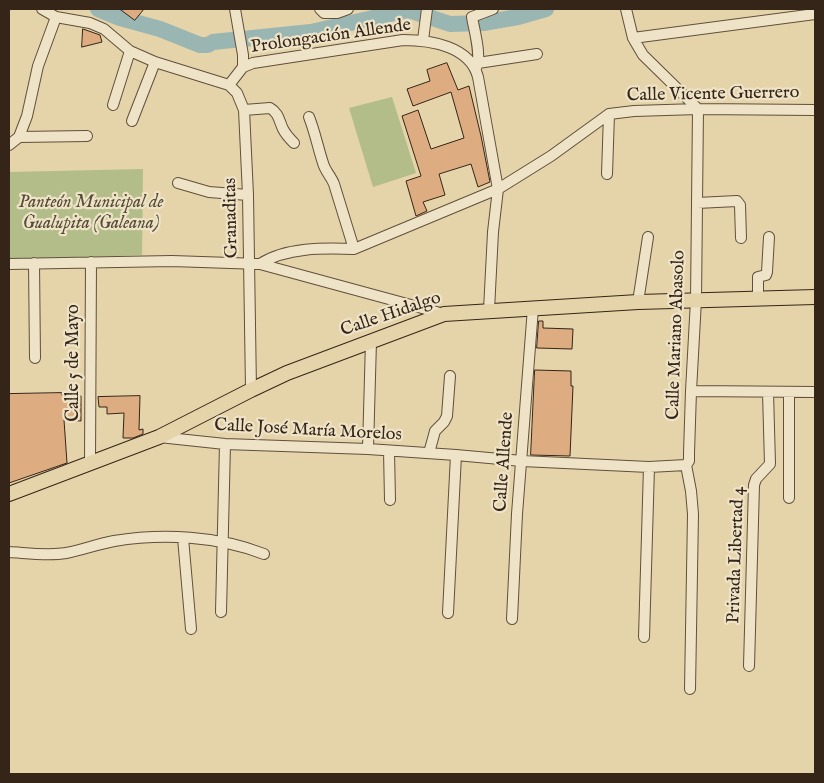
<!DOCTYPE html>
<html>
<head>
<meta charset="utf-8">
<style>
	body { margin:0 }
	#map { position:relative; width:824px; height:783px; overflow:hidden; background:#e5d3a9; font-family:"IM FELL English",serif }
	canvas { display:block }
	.frame { position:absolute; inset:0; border:10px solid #342518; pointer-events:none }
</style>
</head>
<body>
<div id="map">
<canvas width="824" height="783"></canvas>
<div class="frame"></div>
</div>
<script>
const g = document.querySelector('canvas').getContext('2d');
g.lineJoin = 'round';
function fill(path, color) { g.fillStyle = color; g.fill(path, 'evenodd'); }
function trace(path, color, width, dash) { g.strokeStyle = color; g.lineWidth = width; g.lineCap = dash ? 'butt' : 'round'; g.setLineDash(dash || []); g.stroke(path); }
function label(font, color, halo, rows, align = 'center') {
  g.font = font + ' "IM FELL English",serif'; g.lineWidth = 4.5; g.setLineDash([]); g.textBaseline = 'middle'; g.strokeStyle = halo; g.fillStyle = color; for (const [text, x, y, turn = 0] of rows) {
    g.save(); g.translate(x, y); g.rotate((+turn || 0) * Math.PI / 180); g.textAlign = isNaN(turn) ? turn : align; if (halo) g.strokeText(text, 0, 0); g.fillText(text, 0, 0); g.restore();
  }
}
fill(new Path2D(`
	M392,97L416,173L373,187L349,108Z
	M143,169L142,255L9,260V172Z`), '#b2bd8a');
trace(new Path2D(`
	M98,9L120,18L160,29L200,45H208L213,42L311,32L408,10L450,24L483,23L518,17L546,9`), '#99b6b3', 16);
const building = new Path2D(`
	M120,9H144L135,20Z
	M83,29L100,35L102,42L82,47Z
	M447,63L458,90L469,86L481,136L490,182L478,187L471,164L439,174L445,195L423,202L427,211L416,216L406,181L421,176L402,116L418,110L431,149L464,138L451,92L413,106L407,89L430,81L427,70Z
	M539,321H543V328L573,329L572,349L537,348Z
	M535,370L571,371V386H573L570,456L531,455Z
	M62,393V395L81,396V421L64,420L67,463L9,483V394Z
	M140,396L139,430L143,429V434L133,438H123L124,413L107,414V407H99L98,397Z`);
fill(building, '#ddad81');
trace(building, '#342518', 1);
const minor = new Path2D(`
	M42,9L56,17L90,23L104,29L130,51L155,62L229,85
	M235,9L243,55V67L229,85L237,93L244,110L248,195L251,390
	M320,9L324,13H337L348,9
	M626,9L633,38L643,55L698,109L696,300L691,391L689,453V461L686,465L691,491L693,514L690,689
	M633,38L815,14
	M423,40L427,9
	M478,63L537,54
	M243,67L253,63L403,40C430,40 470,46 478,77L498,189L493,232L489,310
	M476,68C482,56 474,30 472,17L493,9
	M113,105L130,51
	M244,110L270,108C279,113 279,121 283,129C286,135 290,139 294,143
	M309,117C315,132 318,148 323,163C325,171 331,176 334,184L354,249
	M132,121L155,62
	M19,137L87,136
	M9,145L19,137L27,116L38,66L56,17
	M607,174L609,114
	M178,183L209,192L248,195
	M697,203L737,201L740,205L741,238
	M34,263L35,358
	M9,264L172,261L260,264L444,314
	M260,264C286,247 324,248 354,249L498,189L551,156L609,114L634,111L698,109L815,110
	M758,298V277L766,275L767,272L769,237
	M638,302L648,237
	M691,391L815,392
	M789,392V498
	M159,437L225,444L368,449L456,455L522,461L649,467L686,465
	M368,449L371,341
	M389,451L390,500
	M429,453L435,431L444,422L447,416L450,376
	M90,463L91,262
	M183,538L191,629
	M9,552C27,553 48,556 66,553C82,550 98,544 114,541C163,533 218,536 264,554
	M221,612L225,444
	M448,613L456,455
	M512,619L517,514L533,308
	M644,637L649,467
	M749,666L754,485L756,479L770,464L768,392`);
const major = new Path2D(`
	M9,494L159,437L251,390L287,373L444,314L638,302L815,297`);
trace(minor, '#60503c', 12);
trace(major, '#342518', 16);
trace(minor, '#eee2c7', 10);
trace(major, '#e5d3a9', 14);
label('18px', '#342518', '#eee2c7', [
	["Prolongación Allende",331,37,-8],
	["Calle Vicente Guerrero",713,95,-1],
	["Granaditas",232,218,-91],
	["Calle Hidalgo",391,315,-19],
	["Calle Mariano Abasolo",677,335,-88],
	["Calle 5 de Mayo",74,363,-90],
	["Calle José María Morelos",308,431,3],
	["Calle Allende",505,462,-86],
	["Privada Libertad 4",737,555,-88]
]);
label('italic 18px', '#544b34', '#eee2c7', [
	["Panteón Municipal de",91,203],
	["Gualupita (Galeana)",91,224]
]);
</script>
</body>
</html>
